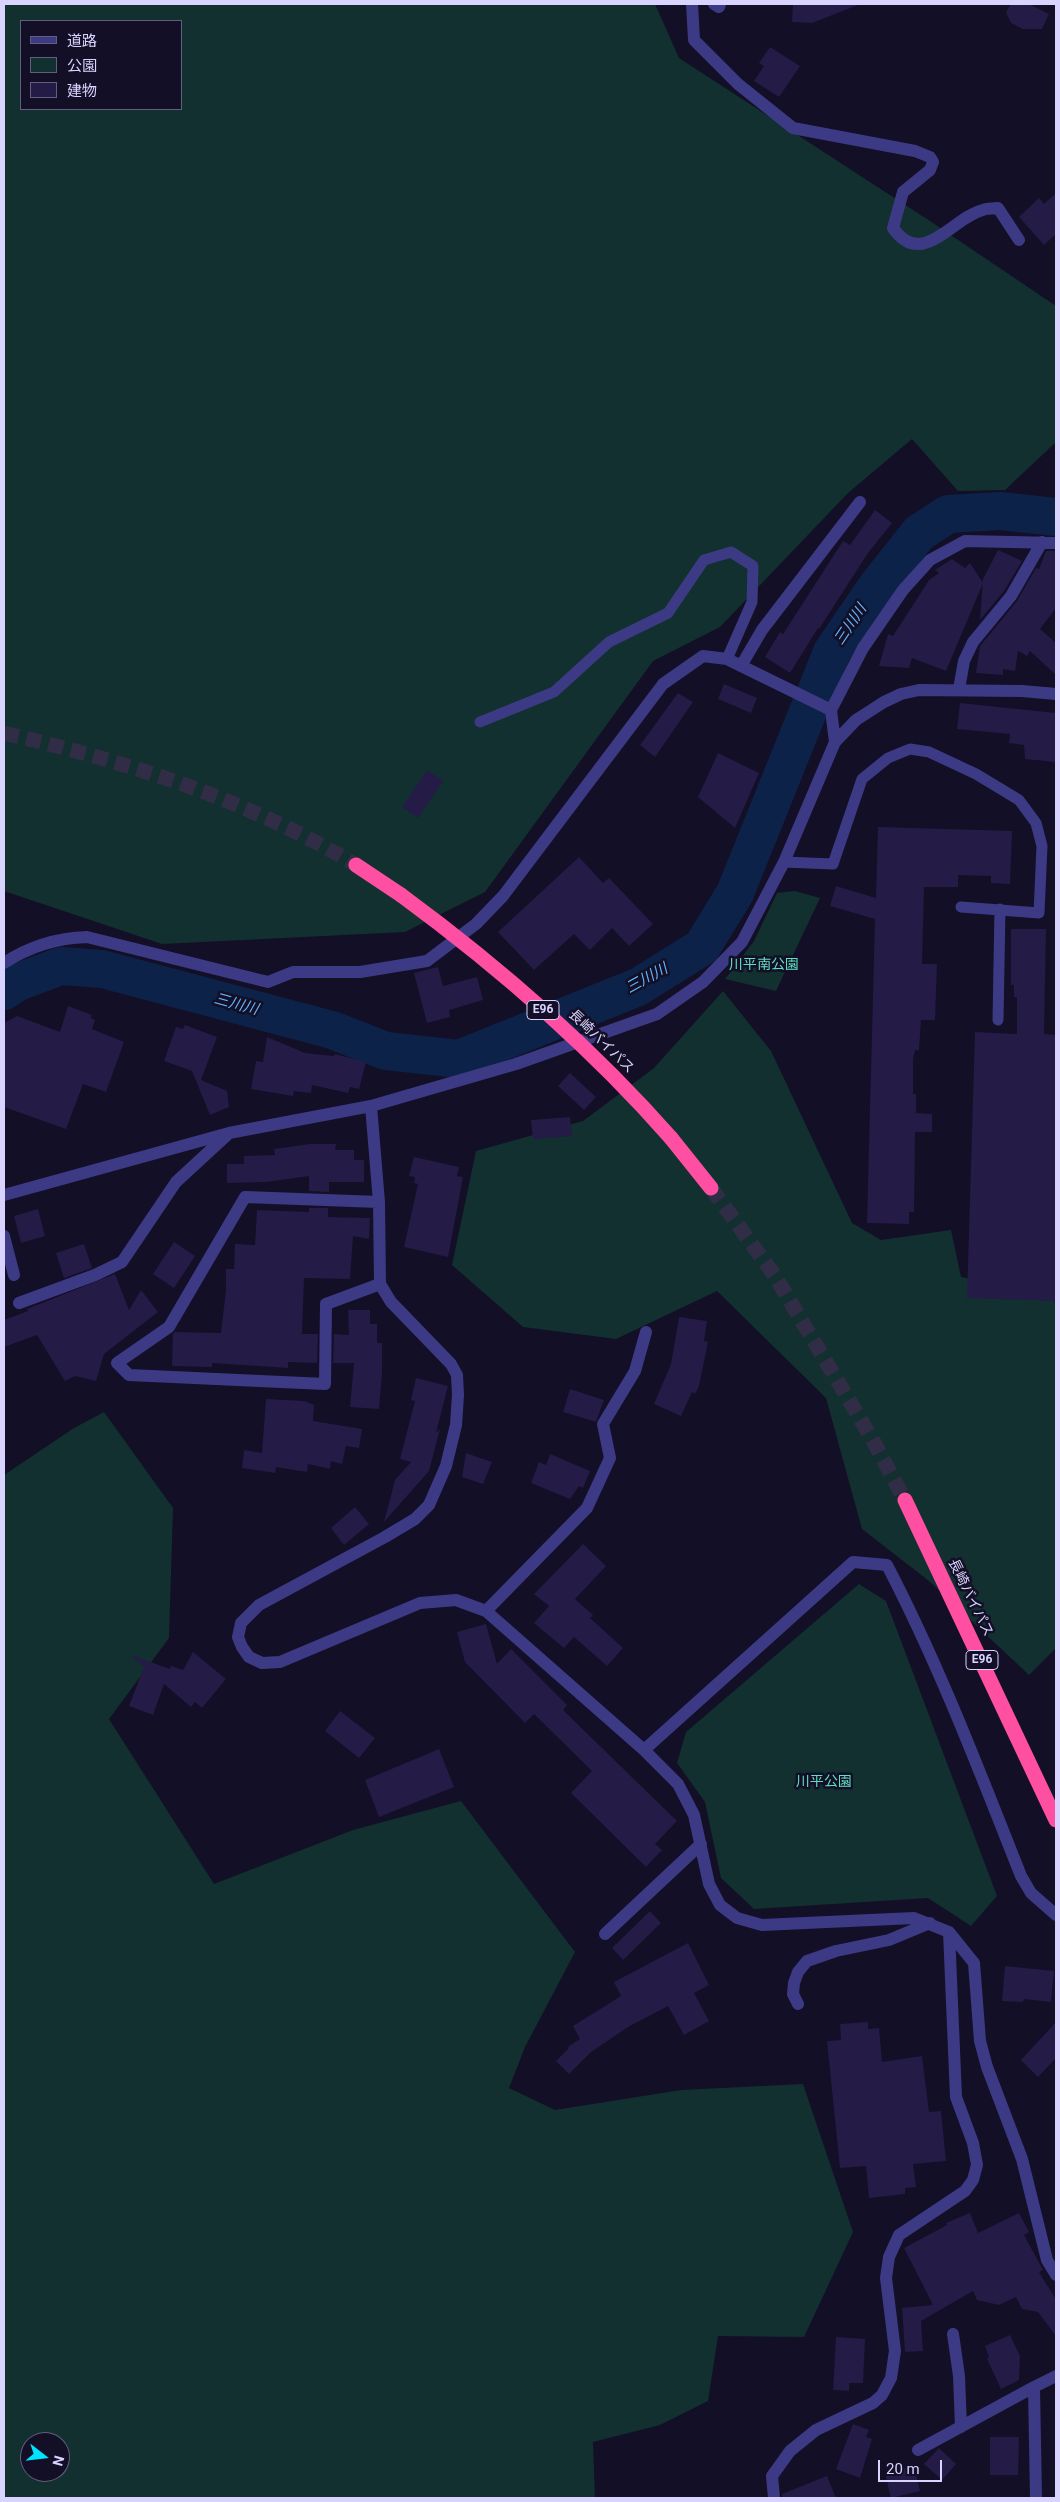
<!DOCTYPE html>
<html>
<head>
<meta charset="utf-8">
<style>
	body { margin:0 }
	#map { position:relative; width:1060px; height:2502px; overflow:hidden; background:#130f26; font-family:Roboto,"Noto Sans JP",sans-serif }
	canvas { display:block }
	.frame { position:absolute; inset:0; border:5px solid #d9d4ff; pointer-events:none }
	.legend { position:absolute; left:20px; top:20px; width:162px; height:90px; box-sizing:border-box; background:#130f26; border:1px solid #625e7d; margin:0; padding:6px 9px; list-style:none; font-size:15px; color:#d9d4ff }
	.legend li { display:flex; align-items:center; gap:10px; height:25px }
	.legend b { width:25px; border:1px solid #625e7d }
	.north { position:absolute; left:20px; top:2432px; width:50px; height:50px; box-sizing:border-box; background:#130f26; border:1px solid #625e7d; border-radius:50%; rotate:106deg; font-size:14px; font-weight:700; line-height:20px; text-align:center; color:#d9d4ff }
	.north::after { content:''; display:block; margin:auto; width:18px; height:22px; background:#00e5ff; clip-path:polygon(50% 0,100% 100%,50% 72%,0 100%) }
	.scale { position:absolute; left:878px; top:2460px; width:64px; height:22px; box-sizing:border-box; border:2px solid #d9d4ff; border-top:0; padding-left:6px; font-size:15px; line-height:18px; white-space:nowrap; color:#d9d4ff; -webkit-text-stroke:4px #130f26; paint-order:stroke }
</style>
</head>
<body>
<div id="map">
<canvas width="1060" height="2502"></canvas>
<div class="frame"></div>
<ul class="legend">
<li><b style="height:6px;background:#3d3a85"></b>道路</li>
<li><b style="height:14px;background:#12302f"></b>公園</li>
<li><b style="height:14px;background:#241b47"></b>建物</li>
</ul>
<div class="north">N</div>
<div class="scale">20 m</div>
</div>
<script>
const g = document.querySelector('canvas').getContext('2d');
g.lineJoin = 'round';
function fill(path, color) { g.fillStyle = color; g.fill(path, 'evenodd'); }
function trace(path, color, width, dash) { g.strokeStyle = color; g.lineWidth = width; g.lineCap = dash ? 'butt' : 'round'; g.setLineDash(dash || []); g.stroke(path); }
function label(font, color, halo, rows, align = 'center') {
  g.font = font + ' Roboto,"Noto Sans JP",sans-serif'; g.lineWidth = 5; g.setLineDash([]); g.textBaseline = 'middle'; g.strokeStyle = halo; g.fillStyle = color; for (const [text, x, y, turn = 0] of rows) {
    g.save(); g.translate(x, y); g.rotate((+turn || 0) * Math.PI / 180); g.textAlign = isNaN(turn) ? turn : align; if (halo) g.strokeText(text, 0, 0); g.fillText(text, 0, 0); g.restore();
  }
}
fill(new Path2D(`
	M4,4H655L679,58L930,221L1056,306V442L1005,490L958,491L912,439L848,493L720,627L653,661L485,892L405,932L162,944L4,891ZM21,21H181V109H21Z
	M795,891L820,898L776,991L725,979L754,941L777,893Z
	M723,991L771,1051L852,1223L881,1240L951,1230L961,1277L1054,1297L1056,1315V1648L1029,1675L929,1581L862,1529L826,1398L717,1291L616,1339L523,1327L452,1265L476,1151L583,1121L654,1068Z
	M104,1412L173,1508L169,1638L109,1719L214,1884L353,1830L461,1801L575,1952L525,2047L509,2088L555,2110L681,2090L803,2084L853,2232L804,2337L718,2336L708,2401L660,2425L593,2442L595,2498H4V1475L74,1428ZM30,2442H60V2472H30Z
	M859,1584L886,1601L997,1896L971,1926L928,1898L754,1909L721,1878L705,1802L677,1763L686,1732Z`), '#12302f');
trace(new Path2D(`
	M4,991L18,982L61,966L102,969L332,1030L386,1051L459,1059L638,987L702,947L735,893L832,652L877,586L919,533L948,514L1000,511L1056,517`), '#0c2248', 38);
fill(new Path2D(`
	M793,4H858V5L812,23L792,22Z
	M1011,4H1029L1049,14L1042,29H1023L1011,23L1006,12Z
	M770,47L800,66L779,97L754,81L764,66L759,63Z
	M1056,193V234L1044,245L1019,217L1039,198L1044,204Z
	M875,510L892,523L868,553L819,629L818,628L790,673L765,657L780,632L783,634L843,541L850,545Z
	M998,550L1022,561L1004,591L980,620L983,579Z
	M1046,551H1056V608L1040,629L1056,643V675L1030,651L1027,656L1018,651L1015,671L1003,669V675L976,673L980,646L1017,601L1036,568L1039,569Z
	M952,559L965,568L970,563L983,583L946,671L912,658L909,668L879,666L888,634L893,636L929,580L939,573L935,570Z
	M724,684L757,698L751,713L718,699Z
	M678,693L693,702L655,757L640,745Z
	M960,703L1056,713V762L1025,759L1024,745L1009,743L1010,734L957,729Z
	M718,753L759,773L735,828L698,797Z
	M427,770L443,781L418,818L402,807Z
	M878,827L1012,831L1010,884L991,883V876L958,875V887H924L922,964H937L935,1020H921L919,1050H915L913,1059V1094H916V1113L932,1114V1132H915L914,1212H909V1224L867,1223L875,919L830,906L836,886L876,898Z
	M579,857L603,883L609,878L653,924L629,946L612,928L590,950L574,934L534,970L498,932Z
	M1011,929H1046L1044,1034L1056,1035V1301L967,1298L975,1032L1017,1034V997H1014V985H1011Z
	M438,967L443,986L477,977L483,1000L449,1010L450,1017L427,1023L414,973Z
	M68,1006L92,1015L91,1018L95,1020L92,1029L124,1042L106,1092L83,1084L66,1129L4,1107V1023L17,1016L60,1032Z
	M185,1025L217,1037L201,1080L227,1091L229,1107L210,1115L192,1071L164,1061L176,1027L183,1029Z
	M267,1037L305,1053L334,1056L335,1054L366,1062L359,1089L350,1087L348,1093L312,1085L311,1093L294,1091L293,1096L251,1089L256,1061L263,1062Z
	M570,1073L596,1097L584,1110L558,1086Z
	M570,1117L572,1136L533,1139L531,1120Z
	M310,1144H336L335,1150H354V1160H364V1182H329V1192L309,1191V1176L267,1182L227,1183V1164H244V1156L275,1155L274,1149Z
	M414,1157L459,1167L457,1176L463,1177L448,1257L404,1247L418,1184L414,1183L415,1177L409,1176Z
	M309,1208H328V1217L370,1218L369,1239L353,1236L350,1279L304,1278L302,1334H318L317,1363L288,1362V1368L212,1363V1367L172,1366L173,1334L175,1332L221,1333L226,1290V1269H234L235,1244L255,1245L257,1210L309,1212Z
	M38,1209L45,1236L21,1243L14,1216Z
	M174,1242L195,1256L174,1288L153,1274Z
	M84,1244L92,1268L64,1278L56,1253Z
	M115,1274L129,1310L141,1290L158,1312L104,1354L96,1381L75,1376L65,1381L37,1335L4,1347V1320L28,1311L27,1309Z
	M348,1310H370V1324H377V1343H382V1373L379,1409L350,1407L354,1363H333L334,1334L349,1335Z
	M679,1317L707,1321L704,1341L708,1342L699,1386L695,1394L692,1392L681,1416L654,1404L671,1364Z
	M416,1378L448,1386L436,1433L440,1429L429,1471L384,1522L395,1480L411,1462L400,1459L415,1401L411,1400Z
	M570,1389L604,1400L596,1422L563,1412Z
	M266,1399L305,1401L314,1405L313,1421L362,1429L359,1448L346,1446L342,1464L331,1461L330,1469L308,1464L307,1472L276,1467L275,1473L242,1468L244,1450L262,1453Z
	M466,1453L492,1462L483,1484L462,1477Z
	M550,1454L590,1471L583,1488L579,1486L570,1499L531,1483L539,1462L546,1465Z
	M355,1507L369,1524L344,1545L331,1528Z
	M583,1544L606,1566L575,1599L593,1615L590,1618L623,1648L607,1666L574,1637L564,1648L534,1623L549,1606L534,1594Z
	M486,1624L497,1664L511,1649L567,1705L563,1710L677,1821L655,1844L662,1850L646,1867L571,1793L592,1771L534,1714L525,1723L465,1662L457,1632Z
	M193,1652L226,1679L202,1708L195,1702L191,1707L164,1684L153,1715L129,1706L144,1667L133,1658L134,1656L170,1669L171,1666L183,1670Z
	M340,1711L375,1738L359,1758L325,1731Z
	M439,1749L454,1787L379,1817L365,1780Z
	M650,1911L661,1923L623,1960L612,1948Z
	M688,1943L709,1985L694,1993L709,2021L684,2035L668,2006L628,2027L591,2052L569,2074L556,2061L569,2048L568,2047L580,2039L573,2026L621,1996L614,1982Z
	M1005,1966L1054,1971L1051,2002L1024,1999L1023,2002L1002,2001Z
	M868,2022V2029L879,2028L882,2062L922,2056L929,2112L941,2111L946,2161L913,2164L916,2187L905,2188V2194L869,2198L866,2166L840,2168L827,2041L841,2040L840,2024Z
	M1056,2022V2058L1038,2077L1021,2060Z
	M970,2213L978,2233L1019,2213L1029,2232L1024,2235L1043,2270L1039,2272L1056,2300V2336L1038,2312L1022,2309L1016,2297L999,2305L977,2300L973,2291L921,2321L923,2351L905,2352L902,2308L933,2305L904,2248L947,2225L946,2223Z
	M1010,2335L1020,2356L1019,2380L1001,2389L987,2359L989,2357L985,2346Z
	M836,2337L865,2339L863,2383H849V2391L833,2390Z
	M853,2424L869,2430L866,2437L872,2439L860,2478L836,2469Z
	M990,2437H1019L1018,2475H990Z
	M939,2448L956,2464L942,2480L924,2464Z
	M914,2466L920,2491L891,2498L885,2473Z
	M827,2476L836,2498H782V2494Z`), '#241b47');
trace(new Path2D(`
	M4,733C127,762 247,799 356,865
	M711,1188L775,1276L871,1437L905,1500`), '#312d47', 15, [15, 8]);
trace(new Path2D(`
	M480,722L554,692L609,642L668,613L704,560L731,552L753,566L752,602L727,659
	M784,862L833,864L862,779L888,758L910,749L929,752L976,774L1019,800L1036,823L1042,846L1039,913L961,907
	M998,1020L1000,909`), '#3d3a85', 11);
trace(new Path2D(`
	M692,4L694,40L738,84L793,128L915,151L930,157L933,162L930,170L903,192L893,228C922,270 953,217 983,210C987,208 993,209 998,208L1019,240
	M714,4L719,7L720,4
	M741,666L762,630L860,502
	M959,689L964,661L973,642L1011,596L1042,542
	M835,742L831,710L863,648L903,590L930,560L965,541L1056,543
	M4,963C30,946 56,938 87,937L268,982L293,972H360L427,961L476,924L503,896L663,684L703,656L727,659L831,710
	M371,1106L379,1202L380,1284L391,1302L451,1364L457,1375L458,1395L456,1425L446,1466L429,1505L415,1519L385,1537L259,1605L241,1623L238,1637L242,1647L249,1657L262,1663L280,1662L420,1603L456,1600L486,1611L644,1750L678,1784L694,1815L709,1884L720,1905L737,1918L762,1925L914,1918L949,1932L974,1963L980,2041L987,2067L1022,2159L1047,2260L1056,2275
	M4,1195L229,1133L371,1106L516,1064L657,1014L703,982L742,942L784,862L835,742L856,720L884,702L901,694L919,690L1022,691L1056,694
	M379,1202L245,1197L169,1327L117,1363L129,1375L325,1384L326,1304L380,1284
	M4,1236L14,1275
	M19,1303L95,1275L122,1262L176,1182L227,1135
	M486,1611L587,1508L610,1458L603,1424L635,1371L646,1332
	M644,1750L853,1562L887,1565C939,1665 979,1770 1021,1876L1031,1893L1056,1915
	M605,1934L701,1844
	M798,2004L793,1994L794,1983L798,1972L807,1961L836,1951L889,1940L930,1923
	M953,2334L959,2376L961,2427
	M918,2450L1034,2387
	M774,2498L772,2476L790,2451L816,2430L873,2403L882,2395L891,2378L895,2351L886,2278L889,2257L899,2235L965,2191L973,2180L977,2165L973,2143L956,2097L949,1932
	M1036,2498L1034,2387L1056,2376`), '#3d3a85', 12);
trace(new Path2D(`
	M356,865L401,895
	M671,1138L711,1188
	M905,1500L1056,1820`), '#ff4fa3', 15);
trace(new Path2D(`
	M401,895C499,967 591,1047 671,1138`), '#ff4fa3', 15);
for (const [x, y, w] of [
	[543,1010,32],
	[982,1660,32]
]) { const box = new Path2D(); box.roundRect(x - w / 2, y - 9.5, w, 19, 4); g.fillStyle = '#130f26'; g.fill(box); trace(box, '#d9d4ff', 1); }
label('bold 12px', '#d9d4ff', null, [
	["E96",543,1010],
	["E96",982,1660]
]);
label('14px', '#5fe0c0', '#130f26', [
	["川平南公園",764,965],
	["川平公園",824,1782]
]);
label('14px', '#d9d4ff', '#130f26', [
	["長崎バイパス",601,1042,44],
	["長崎バイパス",970,1598,64]
]);
label('italic 15px', '#62b6ff', '#130f26', [
	["三川川",851,625,-56],
	["三川川",647,979,-29],
	["三川川",236,1005,15]
]);
</script>
</body>
</html>
